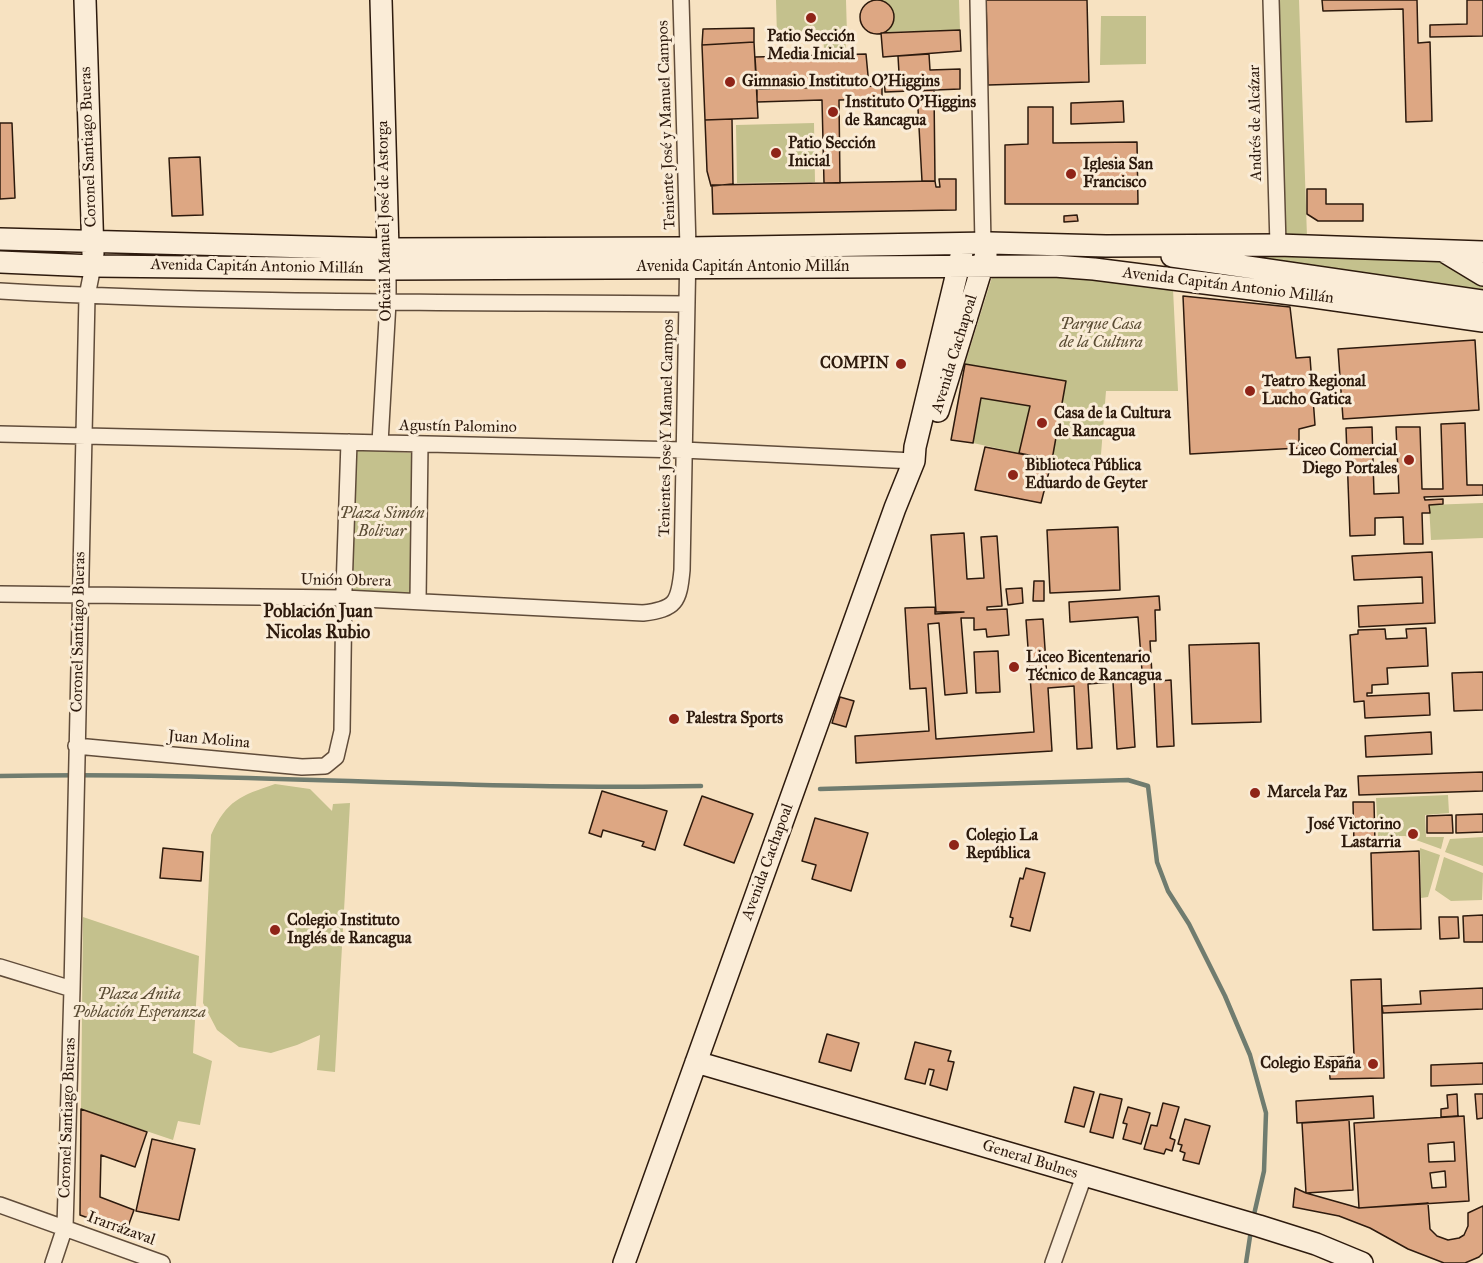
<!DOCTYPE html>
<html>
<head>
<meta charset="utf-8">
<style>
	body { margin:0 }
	canvas { display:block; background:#f7e2c1 }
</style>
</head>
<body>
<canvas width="1483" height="1263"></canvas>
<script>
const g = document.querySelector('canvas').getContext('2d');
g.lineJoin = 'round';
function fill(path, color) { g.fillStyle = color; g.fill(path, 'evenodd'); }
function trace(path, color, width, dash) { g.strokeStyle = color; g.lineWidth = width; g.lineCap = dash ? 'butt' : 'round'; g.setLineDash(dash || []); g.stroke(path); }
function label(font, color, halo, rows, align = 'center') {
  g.font = font + ' "IM FELL Great Primer",serif'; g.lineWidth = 6; g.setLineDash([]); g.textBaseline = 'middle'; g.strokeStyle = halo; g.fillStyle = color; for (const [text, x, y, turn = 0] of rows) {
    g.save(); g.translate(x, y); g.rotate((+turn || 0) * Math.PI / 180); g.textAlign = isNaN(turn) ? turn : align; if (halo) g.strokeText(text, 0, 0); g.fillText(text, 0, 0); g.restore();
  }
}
fill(new Path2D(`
	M776,0H846L847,35L777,37Z
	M879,0H959L960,30L886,32C897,22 897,3 879,0Z
	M1278,0H1299L1307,237L1286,236L1282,226Z
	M1101,16H1146V64L1100,65Z
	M823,38H845L846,48H824Z
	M814,123L815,182L737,183L736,125Z
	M1291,254L1435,257L1483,285V293L1212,256Z
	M993,274H1089L1173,289L1178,391H1106L1100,467L1052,460L1065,381L965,364Z
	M981,398L1030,406L1019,453L973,443Z
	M355,450L415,453L412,594L347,590Z
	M1483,503V538L1431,540L1429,505Z
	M275,784L310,789L332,811L333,804L350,803L335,1072L317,1070L320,1035L297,1045L271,1053L239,1047L217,1030L203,1003L211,835C227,800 240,796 275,784Z
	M1448,795L1449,813L1425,815L1426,837H1444L1441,849L1405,836H1378L1376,798Z
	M1483,837V866L1445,852L1450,839Z
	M1420,848L1440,855L1428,897L1421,898Z
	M1444,857L1483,873L1482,900L1451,901L1435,890Z
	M83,917L199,956L193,1053L212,1061L200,1125L178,1121L173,1140L81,1109Z`), '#c4c18d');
trace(new Path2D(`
	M0,776C234,771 467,791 701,786
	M820,789L1128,780L1148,786L1157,862L1168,891L1189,924L1225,996L1250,1055L1266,1113L1264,1171L1253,1219
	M1246,1263L1251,1230`), '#707c6f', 4.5);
const building = new Path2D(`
	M860 17a17 17 0 1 1 34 0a17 17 0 1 1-34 0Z
	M986,0H1087L1089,82L988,85Z
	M1322,0H1417L1418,43L1430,42L1432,121L1406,122L1403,9L1323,11Z
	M1467,0H1483V36L1430,37V25L1467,24Z
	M754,28V42L702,45L703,29Z
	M960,30L961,51L883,57L881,33Z
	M754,42L758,118L705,120L702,45Z
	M866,54L869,86L757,89L755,57Z
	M929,54L930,70L960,69V89L885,92L884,74L899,73L898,56Z
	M882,86V99L839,100L840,183H824L822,100L757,102V89Z
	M934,90L935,181H922L917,91Z
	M1123,101L1124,122L1071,124V103Z
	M1028,107H1053V143L1137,142L1138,204H1005V145L1028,144Z
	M732,119L733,184L711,186L707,171L705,120Z
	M0,123H12L15,198L0,199Z
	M200,157L203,215L172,216L169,158Z
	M939,179H956V210L713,214L712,185L935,181L936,187H940Z
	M1307,189H1326V204H1363V221H1318L1307,214Z
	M1077,215L1078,221L1064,222V216Z
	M1183,296L1290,307L1296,358L1310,357L1315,425L1299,429V448L1190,454Z
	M1475,340L1479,410L1343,419L1338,349Z
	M965,364L1066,381L1052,460L1019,453L1030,406L981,398L973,443L951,440Z
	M1465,423L1467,485H1483V495L1424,497L1425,500L1443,499V504L1429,505L1430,513H1422L1423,544H1404L1403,517L1375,518V535L1350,536L1346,428L1372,427L1374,494L1399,493L1396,427H1420L1422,489H1443L1441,424Z
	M985,447L1052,460L1041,503L975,490Z
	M1118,527L1120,590L1050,593L1047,530Z
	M964,533L967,579L984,578L981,537L997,536L1002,606L987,607V610L1007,609L1009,635L987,637L986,629L974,630V618H961L967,693L945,695L939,623L928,624L936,739L1034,732L1026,620L1043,619L1047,678L1142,671L1138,617L1070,622L1069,602L1159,596L1160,610H1155L1156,641H1150L1152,675L1159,674V681L1171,680L1174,746L1157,747L1154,680L1131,681L1135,747L1117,749L1113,682L1088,684L1092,748L1077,749L1074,686L1048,688L1052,751L856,763L855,736L929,731L926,688L910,689L905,608L935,607V614L964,612H936L931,535Z
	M1432,552L1435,623L1359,627L1358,606L1423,603L1422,577L1354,580L1352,556Z
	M1034,581H1044V601H1033Z
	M1022,588L1023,603L1008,605L1006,589Z
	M1426,628L1428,666L1387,668L1388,684L1372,685V693H1367V696L1429,693L1430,715L1365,718L1364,701L1354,702L1350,635L1358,634V630L1385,629L1386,639L1407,638L1406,629Z
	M1259,643L1261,722L1192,724L1189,645Z
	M998,651L1000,692L976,693L974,652Z
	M1483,672V710L1454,711L1452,673Z
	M840,697L854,701L846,727L832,723Z
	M1431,732L1432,754L1366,757L1365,736Z
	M1483,772V791L1359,795L1358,776Z
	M602,791L667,811L655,850L642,846L644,842L603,830L601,837L589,833Z
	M702,796L753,814L734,863L684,845Z
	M1353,802H1374L1375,844L1354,845Z
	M1483,814V832L1456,833V815Z
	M1452,815L1453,833H1427V816Z
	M815,818L868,833L851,891L812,879L816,865L802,861Z
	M163,848L203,852L201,881L160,878Z
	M1419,851L1421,929L1373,930L1371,853Z
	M1026,868L1045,873L1030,931L1011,926L1013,918L1010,917L1020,878L1023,879Z
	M1483,915V942H1464L1463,916Z
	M1439,917H1458L1459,938L1440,939Z
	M1381,979L1384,1078L1330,1079L1329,1057L1354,1056L1351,980Z
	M1483,988V1009L1383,1013L1382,1006L1421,1004L1420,991Z
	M827,1034L859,1043L851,1071L819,1062Z
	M915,1042L951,1051L948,1061L954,1062L947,1090L930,1085L934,1070L929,1069L925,1084L905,1079Z
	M1483,1063V1084L1431,1086V1065Z
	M1074,1087L1094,1092L1084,1127L1065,1122Z
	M1100,1094L1122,1099L1113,1138L1090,1132Z
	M1457,1094L1458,1116L1441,1117V1109L1448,1108L1447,1095Z
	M1475,1094H1483V1118L1477,1119Z
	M1373,1096L1374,1118L1297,1123L1296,1101Z
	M1163,1103L1179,1107L1170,1138L1175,1140L1172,1151L1166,1149L1164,1154L1144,1149L1151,1125L1157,1126Z
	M1128,1107L1150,1113L1141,1144L1123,1139L1127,1124L1123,1123Z
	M81,1109L147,1132L135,1167L101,1155L100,1197L134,1210L126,1232L80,1215Z
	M1464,1116L1469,1201L1359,1208L1354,1123ZM1454,1142L1455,1161L1429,1162L1428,1144ZM1445,1171L1446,1187L1432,1188L1430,1173Z
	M1185,1119L1210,1126L1199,1164L1183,1160L1185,1153L1180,1151L1182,1145L1178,1144Z
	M1349,1120L1353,1190L1306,1193L1302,1123Z
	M152,1139L195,1149L179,1220L136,1211Z
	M1295,1188L1306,1193L1359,1208L1428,1203L1430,1229L1437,1236L1448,1240L1459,1238L1464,1235L1468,1226V1213L1483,1206V1253L1479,1257L1465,1263H1444L1408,1249L1370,1228L1339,1216L1293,1207Z`);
fill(building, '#dda783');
trace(building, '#2d1a0d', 1.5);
const street = new Path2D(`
	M978,0L983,244
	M1271,0L1278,245
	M0,291C229,304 458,302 687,304
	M0,434L683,450L914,461
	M380,443L388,302V260
	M0,594L344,598L643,613C676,609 679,602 682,570L688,248L681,0
	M418,601L420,444
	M76,746L302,767L325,766L336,757L342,731L344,590L349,442
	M0,967L72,989
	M0,1205L162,1263
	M53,1263L65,1227L72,989L87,296L93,266
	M1053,1263L1084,1176`);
const secondary = new Path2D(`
	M85,0L93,254
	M381,0L388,249
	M0,239L388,249L688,248L990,243L1106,246L1278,245L1483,252
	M1445,252L1483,275
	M1172,256L1483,301
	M0,262L93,266L388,269L1054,266L1094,269L1307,296L1483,321
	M938,411L986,254
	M696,1062L1259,1226L1316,1244L1362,1263
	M624,1263L895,508L914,461L915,447L962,252`);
trace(street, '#604c3a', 18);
trace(secondary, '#2d1a0d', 24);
trace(street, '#faecd7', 15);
trace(secondary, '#faecd7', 21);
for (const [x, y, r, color] of [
	[811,18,6,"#8f2418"],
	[730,82,6,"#8f2418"],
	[833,112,6,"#8f2418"],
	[776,153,6,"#8f2418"],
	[1071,174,6,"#8f2418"],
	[901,364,6,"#8f2418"],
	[1250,391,6,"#8f2418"],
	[1042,423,6,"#8f2418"],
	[1409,460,6,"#8f2418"],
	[1013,475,6,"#8f2418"],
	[1014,667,6,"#8f2418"],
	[674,719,6,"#8f2418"],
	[1255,793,6,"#8f2418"],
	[1413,834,6,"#8f2418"],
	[954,845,6,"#8f2418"],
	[275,930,6,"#8f2418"],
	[1373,1064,6,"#8f2418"]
]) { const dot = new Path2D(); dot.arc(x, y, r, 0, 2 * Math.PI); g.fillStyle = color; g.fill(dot); trace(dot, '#faecd7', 2); }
label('bold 16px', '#2d1a0d', '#faecd7', [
	["Patio Sección",811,37,"center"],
	["Media Inicial",811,55,"center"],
	["Gimnasio Instituto O'Higgins",742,82],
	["Instituto O'Higgins",845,103],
	["de Rancagua",845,121],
	["Patio Sección",788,144],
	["Inicial",788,162],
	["Iglesia San",1083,165],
	["Francisco",1083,183],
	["COMPIN",889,364,"right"],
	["Teatro Regional",1262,382],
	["Lucho Gatica",1262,400],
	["Casa de la Cultura",1054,414],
	["de Rancagua",1054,432],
	["Liceo Comercial",1397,451,"right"],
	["Diego Portales",1397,469,"right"],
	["Biblioteca Pública",1025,466],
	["Eduardo de Geyter",1025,484],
	["Liceo Bicentenario",1026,658],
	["Técnico de Rancagua",1026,676],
	["Palestra Sports",686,719],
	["Marcela Paz",1267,793],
	["José Victorino",1401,825,"right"],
	["Lastarria",1401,843,"right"],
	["Colegio La",966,836],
	["República",966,854],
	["Colegio Instituto",287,921],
	["Inglés de Rancagua",287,939],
	["Colegio España",1361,1064,"right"]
], 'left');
label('16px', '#2d1a0d', '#faecd7', [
	["Andrés de Alcázar",1256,123,-91],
	["Teniente José y Manuel Campos",667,125,-92],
	["Coronel Santiago Bueras",89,147,-92],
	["Oficial Manuel José de Astorga",385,221,-91],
	["Avenida Capitán Antonio Millán",257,267,1],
	["Avenida Capitán Antonio Millán",743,267],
	["Avenida Capitán Antonio Millán",1228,286,7],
	["Avenida Cachapoal",955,354,-73],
	["Agustín Palomino",458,427,1],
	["Tenientes Jose Y Manuel Campos",667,428,-89],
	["Unión Obrera",346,581,1],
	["Coronel Santiago Bueras",79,632,-89],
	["Juan Molina",209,740,5],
	["Avenida Cachapoal",768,862,-70],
	["Coronel Santiago Bueras",68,1118,-88],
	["General Bulnes",1030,1160,17],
	["Irarrázaval",121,1229,20]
]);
label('italic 16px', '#5a4c33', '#faecd7', [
	["Parque Casa",1101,325],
	["de la Cultura",1101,343],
	["Plaza Simón",382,514],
	["Bolivar",382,532],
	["Plaza Anita",139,995],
	["Población Esperanza",139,1013]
]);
label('bold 18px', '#2d1a0d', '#faecd7', [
	["Población Juan",318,613],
	["Nicolas Rubio",318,634]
]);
</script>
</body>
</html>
